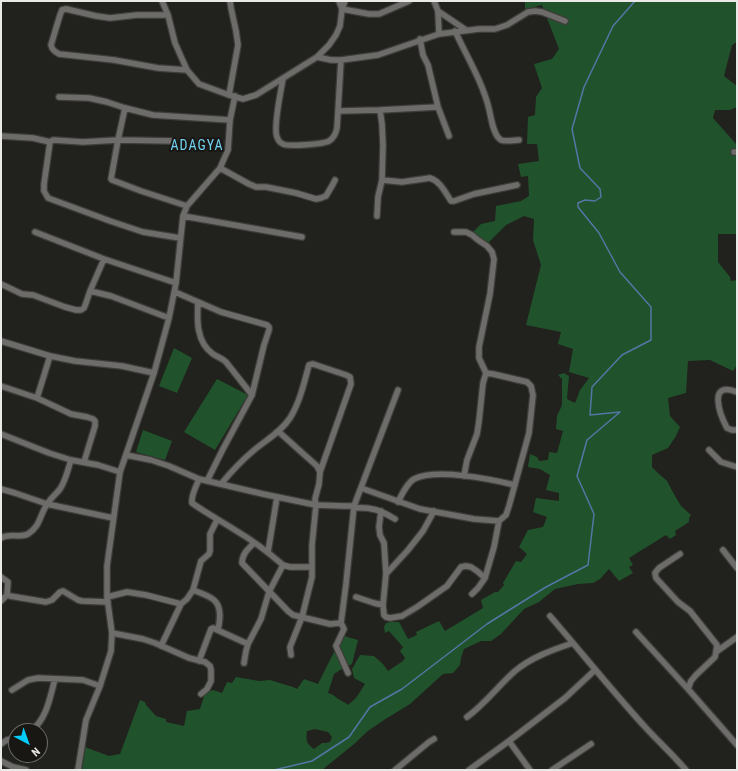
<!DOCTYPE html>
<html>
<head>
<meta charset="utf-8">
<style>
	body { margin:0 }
	#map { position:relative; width:738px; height:771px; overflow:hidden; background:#21211d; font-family:"Roboto Condensed",sans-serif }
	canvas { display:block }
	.frame { position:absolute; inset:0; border:2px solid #eae9e7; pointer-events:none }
	.north { position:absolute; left:8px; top:723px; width:40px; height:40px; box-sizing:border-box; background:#181714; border:1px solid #6c6b68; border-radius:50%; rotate:139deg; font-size:11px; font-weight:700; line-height:16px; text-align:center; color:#eae9e7 }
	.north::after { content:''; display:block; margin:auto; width:14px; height:18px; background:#04cbf9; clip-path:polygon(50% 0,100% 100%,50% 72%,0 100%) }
</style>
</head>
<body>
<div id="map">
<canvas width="738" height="771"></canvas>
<div class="frame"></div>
<div class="north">N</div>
</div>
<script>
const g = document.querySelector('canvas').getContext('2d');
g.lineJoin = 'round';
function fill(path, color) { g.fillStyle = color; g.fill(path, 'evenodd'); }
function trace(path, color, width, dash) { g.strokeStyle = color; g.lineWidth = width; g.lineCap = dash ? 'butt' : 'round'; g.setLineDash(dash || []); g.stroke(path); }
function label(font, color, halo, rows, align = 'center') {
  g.font = font + ' "Roboto Condensed",sans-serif'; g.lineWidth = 4; g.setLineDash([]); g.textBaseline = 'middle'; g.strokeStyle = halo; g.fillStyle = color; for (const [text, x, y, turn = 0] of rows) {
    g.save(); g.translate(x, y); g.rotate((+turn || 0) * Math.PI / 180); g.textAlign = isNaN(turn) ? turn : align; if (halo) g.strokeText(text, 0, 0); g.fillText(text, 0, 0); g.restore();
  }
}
fill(new Path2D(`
	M525,1H737V42L732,45L724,76L737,86V107L730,110H715L713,118L737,145V234H718V262L730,277L731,281L737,280V365L733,371L710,360L688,361L686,393L668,398L670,416L680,427L676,436L668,448L652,455V467L658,473L667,481L675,496L681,506L691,515L689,518V522L675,531L676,535L670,539L666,535L629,558L633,565L629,567L633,573L619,581L609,569L600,579L593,583L578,584L555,589L539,602L524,609L501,634L491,641H481L464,649L461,658L460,665L453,673L443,674L410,704L384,720L368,731L354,744L322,770H82L85,747L109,756L120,754L140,700L145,702L146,705L156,716L166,719V722L184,726L187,711L200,709L205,693L213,690L222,693L227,682L232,683L236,677L259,681L270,680L293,687L297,689L304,679L318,684L335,650L344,636L358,640L352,664L340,670L334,674L328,693C335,695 335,697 340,700C343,702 345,702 348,705L356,698L365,684L354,678L352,669L360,655L374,656L383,664L388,671L403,661L405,658L400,651L403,647L389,631L385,633L384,627L386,623L391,622H399L408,639L417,635L416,632L439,621L445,631L483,608L481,600L495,592H498L504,585L503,583L516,561L521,562L527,554L519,547L528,530L543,527L547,517L533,512L536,498L559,501V493L546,490L550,475L540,469L528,467L530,454L537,457L539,461L548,460L549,452L557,453L563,431L556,429L557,416L562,405V379L558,375L564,373L569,376L567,399L575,403L580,390L589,378L569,372L573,349L558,344L561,332L526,325L541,265L533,240L534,219L524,216L506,225L487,244L472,233L481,224L495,221L496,206L521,201L529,196L528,176L521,177L518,164L539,161L537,144H527L528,117L535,115L536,97L542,88L534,64L552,59L559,49L542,5L525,9ZM315,729L328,732L332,737L330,742L326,743H322L314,749C306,743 306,741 307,731Z
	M174,348L192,358L177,393L159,386Z
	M217,379L248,395L215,450L184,432Z
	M143,430L172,441L165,460L136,452Z`), '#20532b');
trace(new Path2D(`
	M274,770L312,761L349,737L370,707L402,689L487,624L546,587L588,565L594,514L577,476L587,440L620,412L590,415L592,387L622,355L651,340V307L620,272L599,233L578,207V203L585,200L595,201L601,197L600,189L580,168L572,129L584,87L613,26L635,1`), '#5575a5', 1.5);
const minor = new Path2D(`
	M162,1L168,15L175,43L187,70L199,84L229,95L243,99L256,95L317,57L329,45L336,35L340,26L342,9L345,1
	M339,1L342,9L369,14H379L409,1
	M434,1L438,11L439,34
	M438,11L466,30
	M168,15H137L110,18L96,16L66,9L62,10L60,15L51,45C52,50 55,52 59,54L114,60L158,68L187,70
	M455,31C466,55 483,83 489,109C491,117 493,135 501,140C505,142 514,140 519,140
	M420,39L423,55L428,65L438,107L449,136
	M317,57L331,60H341L378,55L439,34L479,29H495L507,25L528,12L535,11L542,12L565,21
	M283,79C281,90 273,128 277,137C278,140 280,143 283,144C288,147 324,144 329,141C334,138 336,133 337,128L341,60
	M229,95L238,45L236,31L231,8L230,1
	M59,97L89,98L107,102L125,108L153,115L230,120
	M125,108L118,140L111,179L112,180L141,191L187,206
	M338,111L380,110L438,107
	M1,136L33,138L50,142
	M174,141L118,140L83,142L53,140L50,142L44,184V191L48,198L110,221L143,232L180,238
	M734,152H737
	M220,168L249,184L256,187H266L296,193L316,199L321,198L326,196L333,184L335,180
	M382,180L402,182L430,178C440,181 445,192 451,201H454L474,194L517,185
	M183,216L302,237
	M377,216L378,197L382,180L383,145L382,124L380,110
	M35,232L104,259L176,283
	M454,232H466L472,235L478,240L487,246L492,252L494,259L490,294L479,347V358L486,373L483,383L479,421L477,434L467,460L464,476
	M1,284L22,294L33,295L65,307L76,310H81L84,308L86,303L90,291L104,259
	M90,291L111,296L169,318
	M175,292L221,312L267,325L269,327V330L264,345L252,395L223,449L207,481
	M198,302C197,320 196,342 213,354C217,357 222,358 226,362L252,395
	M1,341L50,356L75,361L122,366L154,373
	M1,386L37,398L71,414L87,417L93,419L95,421V426L84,462
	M737,392C707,380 720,415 727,428L732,430H737
	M37,398L50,356
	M279,432L299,450L317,466L320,472L319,484L315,499L316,505L312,545V577L302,617L290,647L291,655
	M1,434L49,453L71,460L98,465L120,472
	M709,450L721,462L737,467
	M126,455L151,460L169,466L199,479L263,494L316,505L344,506H354L398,390
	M199,479C196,487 191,495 192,503C206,513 221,521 235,530C252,540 268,552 283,565L269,592L261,619L248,644L246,651L244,663
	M221,484C231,472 241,461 253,451C266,440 281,432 290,418C300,402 304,383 309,365L313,364L346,375L350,377L351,384L320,472
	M361,488L420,509L474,519L499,521
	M1,489L15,493L47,504L113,518
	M398,502C402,494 407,483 414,479C436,468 490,479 515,485
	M354,508C372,507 380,510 395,519
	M381,511L379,527L380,535L384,543L386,574
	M434,511L423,531L408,550L386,574L383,605L384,615L386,617L390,618L402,616L417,607L447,586L461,567L466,566L471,567L477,571L485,578
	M1,538C10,533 21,538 28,534C41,526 40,513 48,503C51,498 56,494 60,489C66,480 68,469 71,460
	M254,543C248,549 242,554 242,563L288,611L293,615L330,624L341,623L346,584L354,506
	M723,550L737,568
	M268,552L277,497
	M680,554L659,568L655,573L656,578L678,602L690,611L717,645L716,652L715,657L696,675L691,681L688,689
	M283,565L290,567H312
	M1,577L8,582L7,595L10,596L46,602L52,600L60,592L63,591L78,600L82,601L108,602
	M193,590C200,593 208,595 214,600C222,607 220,620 218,630
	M472,594L478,588L485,578L494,547L499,521L506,515L509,506L529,433L533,395L531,386L527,382L493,374L486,373
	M107,597L127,592L146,595L181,604
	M356,597L374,603L383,605
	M1,601L7,595
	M550,616C582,653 613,692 646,728C659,742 673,755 686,770
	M341,623L344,629L336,646L348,673
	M636,632L688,689L737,745
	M112,633L143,639L155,643L189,658L205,662L210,666L211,670V681L207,689L201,694
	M161,646L181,604L187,599L193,590L201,561L209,554L210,551V534L217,520
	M716,652L737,637
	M199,661L211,629L213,628L248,644
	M12,690L28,680L38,678L83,680L100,686
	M467,717C485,704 498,686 515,671C532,657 552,650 573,643
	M31,731C47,719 50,697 55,679
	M509,741L530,770
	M1,744L7,740L16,738
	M1,761L13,767L26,770
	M78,770L86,720L100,686L111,651L112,633L107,597V566L120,472L154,373L169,318L176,283L183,216L187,206L220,168L228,150L230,120L235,96
	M395,770L429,742L434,739
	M469,770L509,741L565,698L595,670
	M552,770L591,744`);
trace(minor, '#3d3d39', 8);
trace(minor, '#6d6c6a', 5.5);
g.letterSpacing = '1px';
label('14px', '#73d1f1', '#181714', [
	["ADAGYA",197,146]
]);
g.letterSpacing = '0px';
</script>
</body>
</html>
